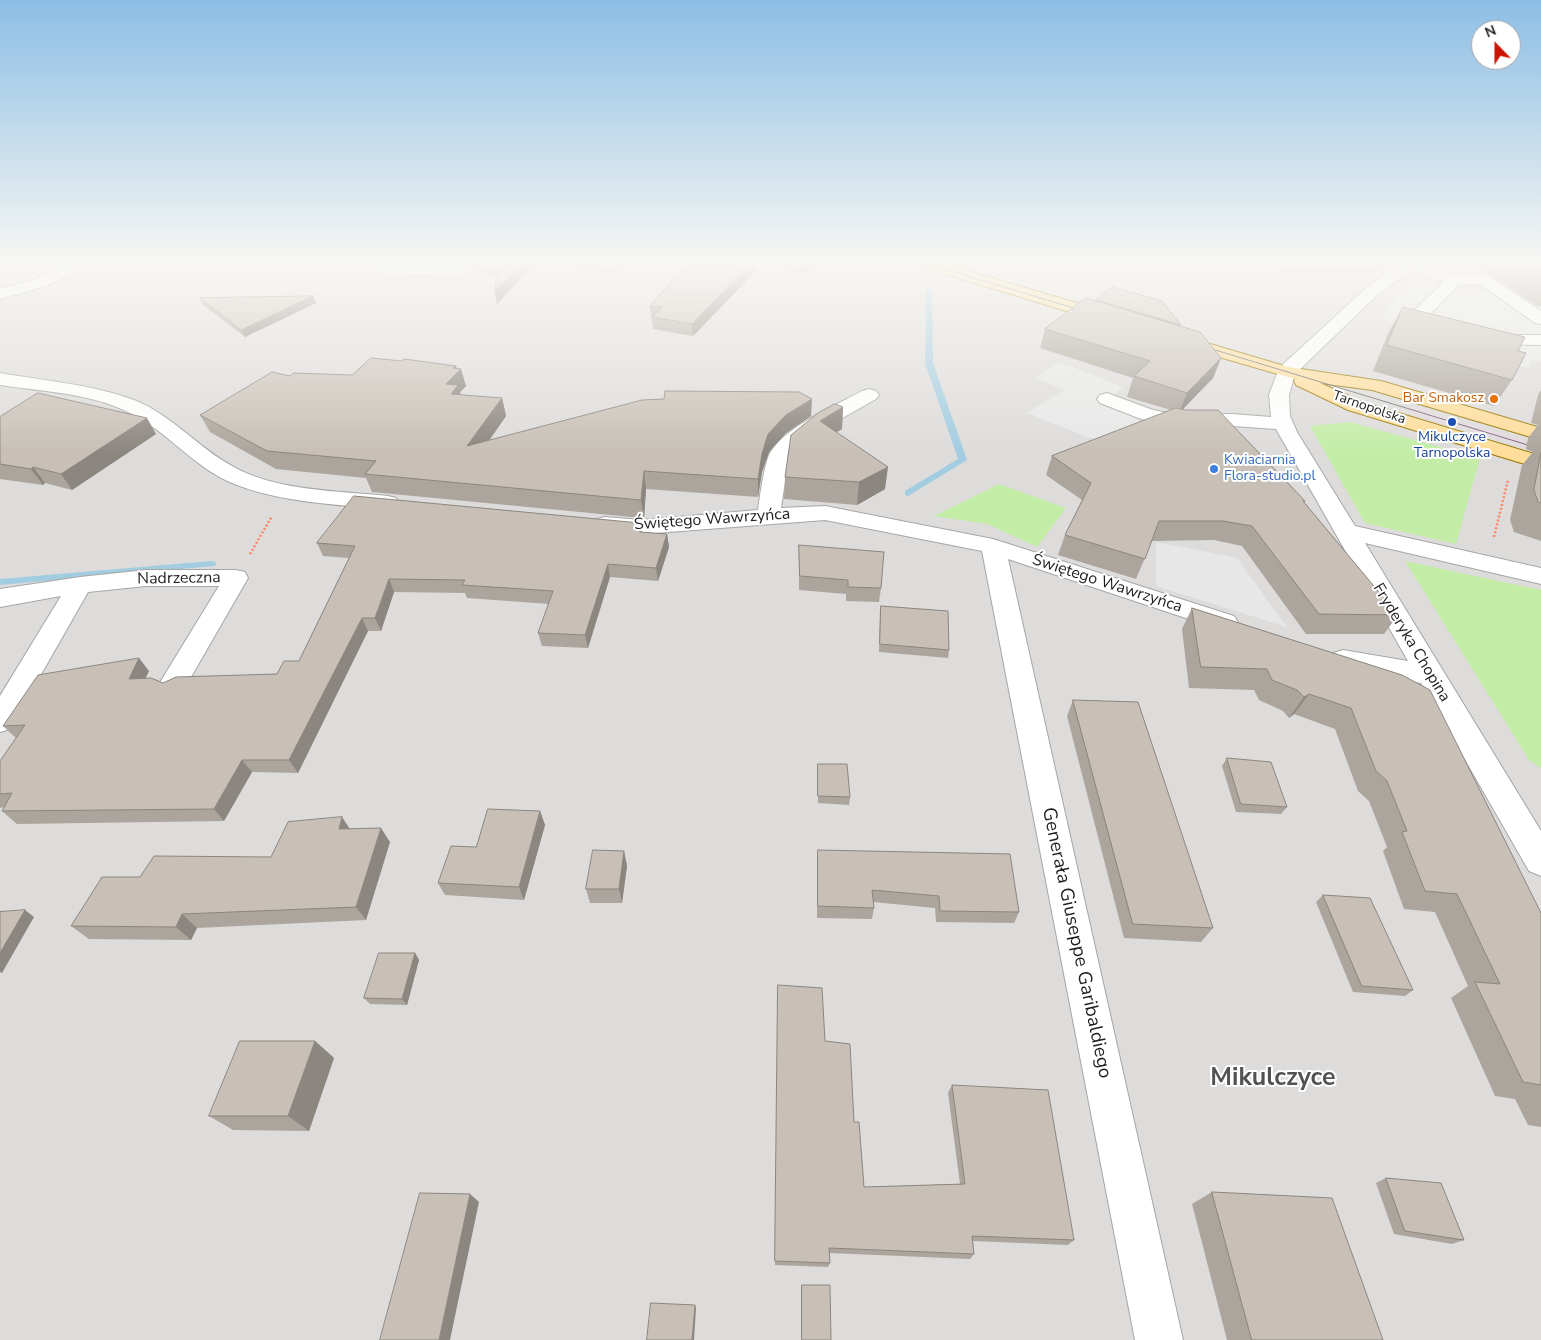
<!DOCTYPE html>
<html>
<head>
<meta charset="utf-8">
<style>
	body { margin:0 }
	#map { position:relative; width:1541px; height:1340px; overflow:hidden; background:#f0ede4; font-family:"Nunito Sans",sans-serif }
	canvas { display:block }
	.north { position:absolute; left:1471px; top:20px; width:50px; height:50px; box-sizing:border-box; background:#fff; border:1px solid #a5a5a5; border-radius:50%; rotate:338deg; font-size:14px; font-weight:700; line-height:20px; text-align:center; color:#1f1f1f }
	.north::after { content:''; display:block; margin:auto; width:18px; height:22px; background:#cd1400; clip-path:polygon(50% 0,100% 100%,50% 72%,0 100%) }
</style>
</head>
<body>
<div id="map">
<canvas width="1541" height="1340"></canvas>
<div class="north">N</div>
</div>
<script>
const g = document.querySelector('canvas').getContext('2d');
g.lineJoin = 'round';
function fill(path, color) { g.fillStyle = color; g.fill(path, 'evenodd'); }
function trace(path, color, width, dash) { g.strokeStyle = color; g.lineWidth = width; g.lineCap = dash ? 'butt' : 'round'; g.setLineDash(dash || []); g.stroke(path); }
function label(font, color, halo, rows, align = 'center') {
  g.font = font + ' "Nunito Sans",sans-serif'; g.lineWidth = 4; g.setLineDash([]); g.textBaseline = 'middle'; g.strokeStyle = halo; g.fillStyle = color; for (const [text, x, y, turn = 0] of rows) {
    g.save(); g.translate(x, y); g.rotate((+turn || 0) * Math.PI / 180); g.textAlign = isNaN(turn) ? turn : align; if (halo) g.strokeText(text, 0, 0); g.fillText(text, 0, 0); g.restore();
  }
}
fill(new Path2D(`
	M0,265H1541V1340H0Z`), '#dddcdb');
fill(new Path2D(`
	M1409,407L1541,446V451L1407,411Z`), '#e9d6e4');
fill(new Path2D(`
	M1350,422L1480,458L1456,544L1365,523L1310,426Z
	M999,484L1066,508L1037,547L987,524L934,516Z
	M1405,561L1541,590V768L1529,760Z`), '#c3eda7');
fill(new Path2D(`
	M1416,280L1459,291H1494L1516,307H1541V362L1533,360L1528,368L1391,328L1396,322L1380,318Z
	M1059,362L1123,387L1108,399L1148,415L1105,444L1027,413L1064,390L1036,378Z
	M1156,542L1237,558L1287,627L1156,586Z`), '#e7e7e7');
fill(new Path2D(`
	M929,289L932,291L933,363L967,460L908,496L905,495V491L958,459L925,363L926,291Z
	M211,561L215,562L216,564L215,566L0,585V579Z`), '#a2cce0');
const minor = new Path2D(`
	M63,265H83L81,268L46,286L0,299V289L34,280Z
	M370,265H471L463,274L458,276L374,274L369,272L366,269Z
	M1398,265H1425L1456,275L1489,276L1541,311V324L1535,323L1480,284L1459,285L1424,320L1441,324L1444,328L1441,332L1435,333L1406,326L1404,322L1406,318L1444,282L1410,271L1376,296L1295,374L1289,395L1290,416L1297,432L1355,526L1541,568V584L1365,543L1541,831V876L1529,871L1421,683L1376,677L1333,667L1329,660L1333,653L1343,650L1408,661L1276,429L1232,426L1179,427L1141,419L1100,403L1097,399L1100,395L1107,393L1153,410L1179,415L1232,414L1271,417L1269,395L1279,368L1364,290Z
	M1486,335H1541V345L1480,344L1477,340L1480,336Z
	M0,373C45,381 91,384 134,400C172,415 197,447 232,466C275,491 339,491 388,496L396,498L399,503L396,508L388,510C337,504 280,503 232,483C196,468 172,437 139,418C98,393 46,392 0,385Z
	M869,389L876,391L879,395L876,399L816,433L789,456L781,508L825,506L993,539L1234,616L1238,622L1234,628L1225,631L1008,559L1183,1340H1135L982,551L825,520L642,534L597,529L593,524L597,519L605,517L642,520L758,510C760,496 764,464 770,453C786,426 835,406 862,391Z
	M146,570H236L245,572L248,578L183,691L173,694L163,691L159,684L219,586H146L88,592L10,729L0,732V696L61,596L0,607V589L80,577Z`);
const major = new Path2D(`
	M924,265H948L1114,314L1116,318L1114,322H1102L926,268Z
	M1180,335L1288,367L1381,381L1541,428V440L1372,390L1320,383L1362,402L1541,456V469L1348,410L1296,385L1294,381L1295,379L1174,344L1171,340L1174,336Z`);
trace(minor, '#a6a6a6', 2);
trace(major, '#997600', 2);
trace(new Path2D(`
	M1494,537L1508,480
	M250,554L272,516`), '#ff8566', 2.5, [2, 2]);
fill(minor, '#fff');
fill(major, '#ffdd9a');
trace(new Path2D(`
	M931,265L1087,312
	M1202,346L1541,449`), '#6d6d6d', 1);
fill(new Path2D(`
	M475,265H533L497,304L495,292L497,275L477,273Z
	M543,265H623L613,273L562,266L560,267Z
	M775,265H820L800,274Z
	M1280,265H1385L1372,272H1280Z
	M1476,265H1541V306H1537Z
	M757,270L693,336L653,329L650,306Z
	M313,296L316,303L245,337L203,305L200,298Z
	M1096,300L1181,325L1180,326L1221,358L1213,378L1183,409L1305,501L1304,503L1398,615L1384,634H1306L1242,546L1214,540L1152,541L1136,579L1058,555L1065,535L1082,500L1046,475L1052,456L1171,410L1127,397L1133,378L1040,348L1045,329L1095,301Z
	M1403,307L1518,351L1512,380L1494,406L1373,371L1389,331Z
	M457,369L466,386L460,392L461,395L502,398L506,416L489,441L811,416L786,433L769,452L762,472L758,497L646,489L644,518H642L372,492L366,478L276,469L210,432L200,415L290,376L352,375Z
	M1541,390V541L1514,532L1510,520L1522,465L1533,452L1526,449L1528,438L1538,425L1531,423L1538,395Z
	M843,407L842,429L837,432L885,489L857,505L784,499L785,477Z
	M0,417L156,434L72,490L45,483L43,485L0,479Z
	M640,523L642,532L667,534L669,547L658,581L610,577L588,648L542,646L538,633L549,604L467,598L465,593L394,592L381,631H368L298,773L252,772L224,821L17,824L2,811L4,807L0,808V761L16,738L3,726L149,671L145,678L163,683L277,674L299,661L349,558L323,556L317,543Z
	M799,545L881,588L879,602L846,601V594L799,590Z
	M881,606L949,650L948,658L879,652L880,614Z
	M1192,608L1402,675L1541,913V1127L1528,1125L1515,1099L1495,1096L1451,998L1468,986L1435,912L1404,909L1383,851L1387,847L1369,801L1358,791L1335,729L1294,714L1289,718L1283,711L1259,700L1254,690L1189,688L1182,629Z
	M1073,700L1213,928L1201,942L1124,938L1067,716Z
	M1227,758L1287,807L1281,814L1236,812L1222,766Z
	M818,764L850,797L849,805L818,803Z
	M540,811L545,825L524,900L445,895L438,883L476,847Z
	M350,829L390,842L366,920L197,928L191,940L89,939L71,926L140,877L271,857Z
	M818,850L1019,912L1014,923L936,922L935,908L873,902L874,908L872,919L817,918V862Z
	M624,851L627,866L622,903H590L586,889Z
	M1323,895L1413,990L1405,996L1353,992L1316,902Z
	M415,953L419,960L407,1005L370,1004L364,998Z
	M778,985L825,1041L854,1122L864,1187L960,1184L948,1093L952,1085L1074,1240L1068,1245L973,1241L974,1254L970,1259L829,1253L830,1263L828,1267L775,1265Z
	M315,1041L334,1058L309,1131L233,1130L209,1116Z
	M1386,1178L1464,1240L1452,1244L1394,1234L1376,1183Z
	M1212,1192L1383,1340H1227L1192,1204Z
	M802,1285L831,1340H801Z`), '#aca59d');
fill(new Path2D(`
	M521,265H533L497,304L495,292Z
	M612,265H623L613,273Z
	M750,265H757V270L693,336L692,324Z
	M801,265H820L800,274Z
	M1376,265H1385L1372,272Z
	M313,296L316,303L245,337L241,330Z
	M1221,358L1213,378L1179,413L1187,393Z
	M456,366L458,372L461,369L466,386L460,392L463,402L456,412L446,384L453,368Z
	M502,398L506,416L472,464L467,446Z
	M812,399L811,416L786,433L769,452L762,472L758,497V479L762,454L768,434L786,415Z
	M843,407L842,429L819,442L820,421Z
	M147,418L156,434L72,490L61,474Z
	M33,467L45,483L43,485L31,469Z
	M888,467L885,489L857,505L859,482Z
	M644,471L646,489L644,518L641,500Z
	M667,534L669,547L658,581L656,568Z
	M608,564L610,577L588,648L585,635Z
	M389,579L394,592L381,631L375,618Z
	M362,618L368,631L298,773L289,760Z
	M139,658L149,671L139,692L129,679Z
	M1309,694L1294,714L1289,718L1304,697Z
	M242,760L252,772L224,821L214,809Z
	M540,811L545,825L524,900L519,887Z
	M342,817L352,832L339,829Z
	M381,828L390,842L366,920L356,907Z
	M624,851L627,866L622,903L619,889Z
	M25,910L34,917L2,973L0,972V953Z
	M182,914L197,928L191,940L176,927Z
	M415,953L419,960L407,1005L402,999Z
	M315,1041L334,1058L309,1131L288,1116Z
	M470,1194L479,1202L450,1340H439Z
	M695,1305L696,1308L694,1340H692Z`), '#8c8680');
const building = new Path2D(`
	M498,265H521L495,292Z
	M687,265H750L692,324L652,317L662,307L650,306L685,266Z
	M1530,265H1541V272Z
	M1113,287L1162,301L1181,325L1096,300Z
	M313,296L241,330L200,298Z
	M1086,298L1200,332L1221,358L1187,393L1134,376L1150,361L1045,329Z
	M1403,307L1525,337L1518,351L1526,353L1512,380L1387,345Z
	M371,358L402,361L404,359L456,366L453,368L461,369L446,384L458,385L451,394L502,398L467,446L642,400L664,399L665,391L799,392L812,399L786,415L768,434L762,454L758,479L644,471L641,500H640L365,474L376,461L267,451L200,415L272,372L290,376L293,373L352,375Z
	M38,393L147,418L61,474L33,467L31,469L0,464V417Z
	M835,404L843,407L820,421L888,467L859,482L785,477L791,435L818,413Z
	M1176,408L1186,410H1218L1305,501H1303L1398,615L1319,614L1252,526L1223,521H1159L1145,559L1065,535L1091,483L1052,456Z
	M1541,453V503L1538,502L1534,490Z
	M354,496L640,523V532L667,534L656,568L608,564L585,635L538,633L553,591L462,585L465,580L389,579L375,618H362L289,760H242L214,809L2,811L12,793L0,794V761L25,725L3,726L38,675L139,658L129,679L151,678L163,683L176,677L277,674L284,661H299L355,546L317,543Z
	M799,545L884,552L881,588L848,587V580L800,576Z
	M881,606L948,611L949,650L880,644Z
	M1192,608L1402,675L1430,690L1541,913V1085L1523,1082L1475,982L1500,984L1457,894L1425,891L1402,832L1407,831L1387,781L1376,771L1351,708L1309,694L1304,697L1297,690L1272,680L1267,669L1201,667Z
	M1073,700L1138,702L1213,928L1133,924Z
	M1227,758L1271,762L1287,807L1241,804Z
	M818,764H847L850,797L818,796Z
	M488,809L540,811L519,887L438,883L451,846L476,847Z
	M342,817L339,829L381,828L356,907L182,914L176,927L71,926L102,877H140L154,856L271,857L288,822Z
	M593,850L624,851L619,889H586Z
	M818,850L1010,854L1019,912L940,911L939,896L872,890L874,908L818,906Z
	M1323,895L1370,898L1413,990L1362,986Z
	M25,910L0,953V912Z
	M379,953H415L402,999L364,998Z
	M778,985L822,988L825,1041L850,1044L854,1122H859L864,1187L965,1184L952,1085L1048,1090L1074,1240L972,1236L974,1254L829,1248L830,1263L775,1261Z
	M240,1041H315L288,1116H209Z
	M1386,1178L1441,1183L1464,1240L1405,1231Z
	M1212,1192L1332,1198L1383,1340H1252Z
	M420,1193L470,1194L439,1340H380Z
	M802,1285H830L831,1340H802Z
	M651,1303L695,1305L692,1340H647Z`);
fill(building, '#c8c0b7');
trace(building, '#8c8680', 1);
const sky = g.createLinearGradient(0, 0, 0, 453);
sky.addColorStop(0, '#8cbee5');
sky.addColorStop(0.58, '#f8f7f3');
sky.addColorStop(1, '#f8f7f300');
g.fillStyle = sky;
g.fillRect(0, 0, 1541, 453);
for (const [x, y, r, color] of [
	[1494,399,5,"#e8710a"],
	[1452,422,5,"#1a4fb4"],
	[1214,469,5,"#3f7fe0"]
]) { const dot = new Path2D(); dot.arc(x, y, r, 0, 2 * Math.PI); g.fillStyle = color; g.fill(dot); trace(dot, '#fff', 2); }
label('14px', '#c56008', '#fff', [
	["Bar Smakosz",1484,399]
], 'right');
label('14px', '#1f1f1f', '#fff', [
	["Tarnopolska",1369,408,19]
]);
label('14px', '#164399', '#fff', [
	["Mikulczyce",1452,438],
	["Tarnopolska",1452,454]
]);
label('14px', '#366cbe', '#fff', [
	["Kwiaciarnia",1224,461],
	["Flora-studio.pl",1224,477]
], 'left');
label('16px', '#1f1f1f', '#fff', [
	["Świętego Wawrzyńca",712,520,-4],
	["Nadrzeczna",179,579,-1],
	["Świętego Wawrzyńca",1107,584,18],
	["Fryderyka Chopina",1411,643,59]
]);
label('19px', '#1f1f1f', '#fff', [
	["Generała Giuseppe Garibaldiego",1076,943,78]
]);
label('bold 25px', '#525252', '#fff', [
	["Mikulczyce",1273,1079]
]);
</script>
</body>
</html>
